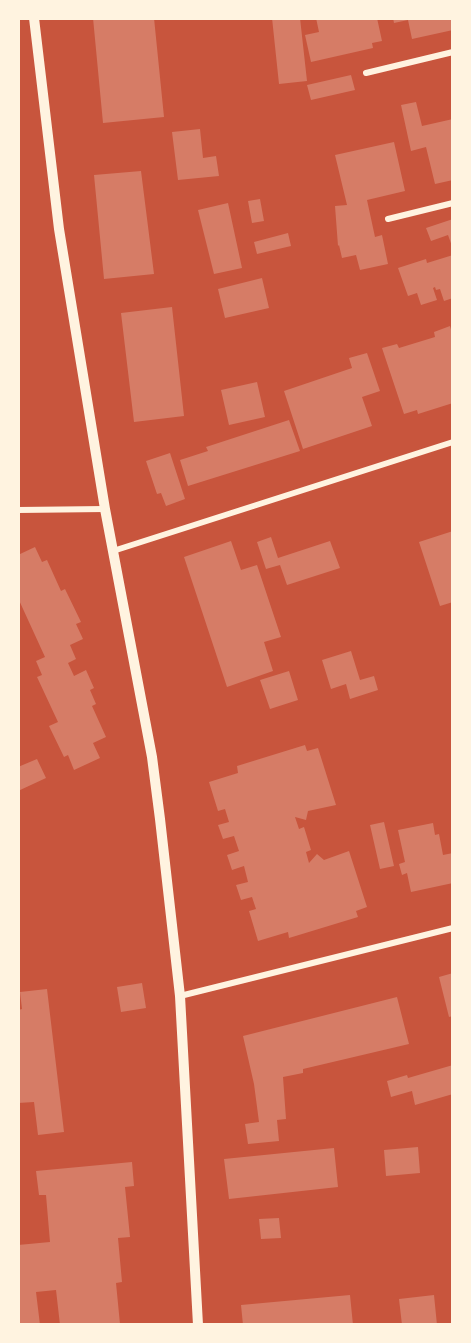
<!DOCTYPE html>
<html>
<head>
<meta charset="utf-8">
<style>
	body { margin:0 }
	#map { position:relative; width:471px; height:1343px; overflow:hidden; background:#c8553d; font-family:"Asap Condensed",sans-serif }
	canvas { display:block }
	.frame { position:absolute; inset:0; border:20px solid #fff3e0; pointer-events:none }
</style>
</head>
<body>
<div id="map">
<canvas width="471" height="1343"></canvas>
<div class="frame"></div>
</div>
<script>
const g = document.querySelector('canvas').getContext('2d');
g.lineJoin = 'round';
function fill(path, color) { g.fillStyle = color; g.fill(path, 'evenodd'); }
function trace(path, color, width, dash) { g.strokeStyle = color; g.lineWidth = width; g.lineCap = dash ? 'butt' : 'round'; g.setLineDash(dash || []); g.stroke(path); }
fill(new Path2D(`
	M93,18H154L164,117L103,123Z
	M272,18H300L307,81L279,84Z
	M316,18H377L382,41L372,43L373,48L311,62L305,35L319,32Z
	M393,18H453V30L412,39L408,20L394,23Z
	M351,75L355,90L311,100L307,85Z
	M416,102L422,126L453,119V180L435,184L426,147L411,151L401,105Z
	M200,129L203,158L216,156L219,176L178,180L172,132Z
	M394,142L405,191L367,200L375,237L382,235L388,264L360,270L356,255L342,258L339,245L338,246L335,206L347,205L335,155Z
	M141,171L154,274L104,279L94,175Z
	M260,199L264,221L252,223L248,201Z
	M228,203L242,268L214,274L198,210Z
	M453,219V249L448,235L431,241L426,228Z
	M288,233L291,246L257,254L254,242Z
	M453,255V298L444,301L440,289L436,290L435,287L433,288L437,300L421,305L417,293L408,296L398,268L426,259L427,263Z
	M262,278L269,308L225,318L218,289Z
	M172,307L184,416L134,422L121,313Z
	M450,326L453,336V403L418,414L417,410L404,414L382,348L397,344L399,348L435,337L434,332Z
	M367,353L380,391L362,397L372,426L303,449L284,391L352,368L349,358Z
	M257,382L265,417L229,425L221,390Z
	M289,420L300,451L188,486L180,460L208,451L206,447Z
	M170,453L185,499L166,506L161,493L157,494L146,461Z
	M453,531V602L440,606L419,542Z
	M271,537L278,558L330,541L340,568L287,585L280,565L266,569L257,542Z
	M231,541L241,570L257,565L281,637L264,642L273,671L227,687L184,557Z
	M35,547L42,562L47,560L61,591L65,589L81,622L76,624L83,639L70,645L76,659L68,663L74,676L86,670L94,688L90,690L96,704L92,706L106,737L93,743L100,758L74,770L68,755L64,757L49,726L58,722L37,677L42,675L36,661L45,657L18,598V555Z
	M351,651L360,680L374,676L378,690L350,699L346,684L331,689L322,660Z
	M289,671L298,700L270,709L260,680Z
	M305,745L307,751L318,748L336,805L308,811L306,820L295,817L299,829L304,827L311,850L306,852L309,863L317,854L324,860L349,851L367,907L356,911L358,917L289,938L288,932L258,941L249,911L256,909L252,897L241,900L236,885L248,882L244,866L232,870L227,855L239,851L234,836L223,839L218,825L229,822L225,809L218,811L209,782L238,773L237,766Z
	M37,759L46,778L18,791V767Z
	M384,822L394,866L380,869L370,825Z
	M433,823L435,835L439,834L443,855L453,853V883L411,892L407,873L402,875L399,864L405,862L398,830Z
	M453,973V1016L449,1017L439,977Z
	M142,983L146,1008L121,1012L117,987Z
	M47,989L64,1132L38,1135L34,1102L18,1103V1010L22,1009L20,992Z
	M397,997L409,1044L303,1069V1073L283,1077L286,1119L277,1120L279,1141L248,1144L245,1124L259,1122L254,1084L243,1036Z
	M453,1065V1094L415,1105L412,1091L391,1097L387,1081L407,1075L408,1078Z
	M418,1147L420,1173L386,1176L384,1150Z
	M334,1148L338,1187L229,1199L224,1159Z
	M132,1162L134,1186L125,1187L130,1237L118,1238L122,1282L116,1283L120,1324L60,1325L56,1290L36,1292L40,1325H18V1245L50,1242L46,1195H39L36,1171Z
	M279,1218L281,1238L261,1239L259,1219Z
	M350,1295L353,1325H243L241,1305Z
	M434,1295L437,1325H402L399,1299Z`), '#d67c66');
trace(new Path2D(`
	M366,73L453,52
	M388,219L453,203
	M18,510L105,509
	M113,551L453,442
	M180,996L453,928`), '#fff3e0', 6);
trace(new Path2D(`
	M34,18L59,229L105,509L152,757L160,819L180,996L198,1325`), '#fff3e0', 10);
</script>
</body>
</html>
